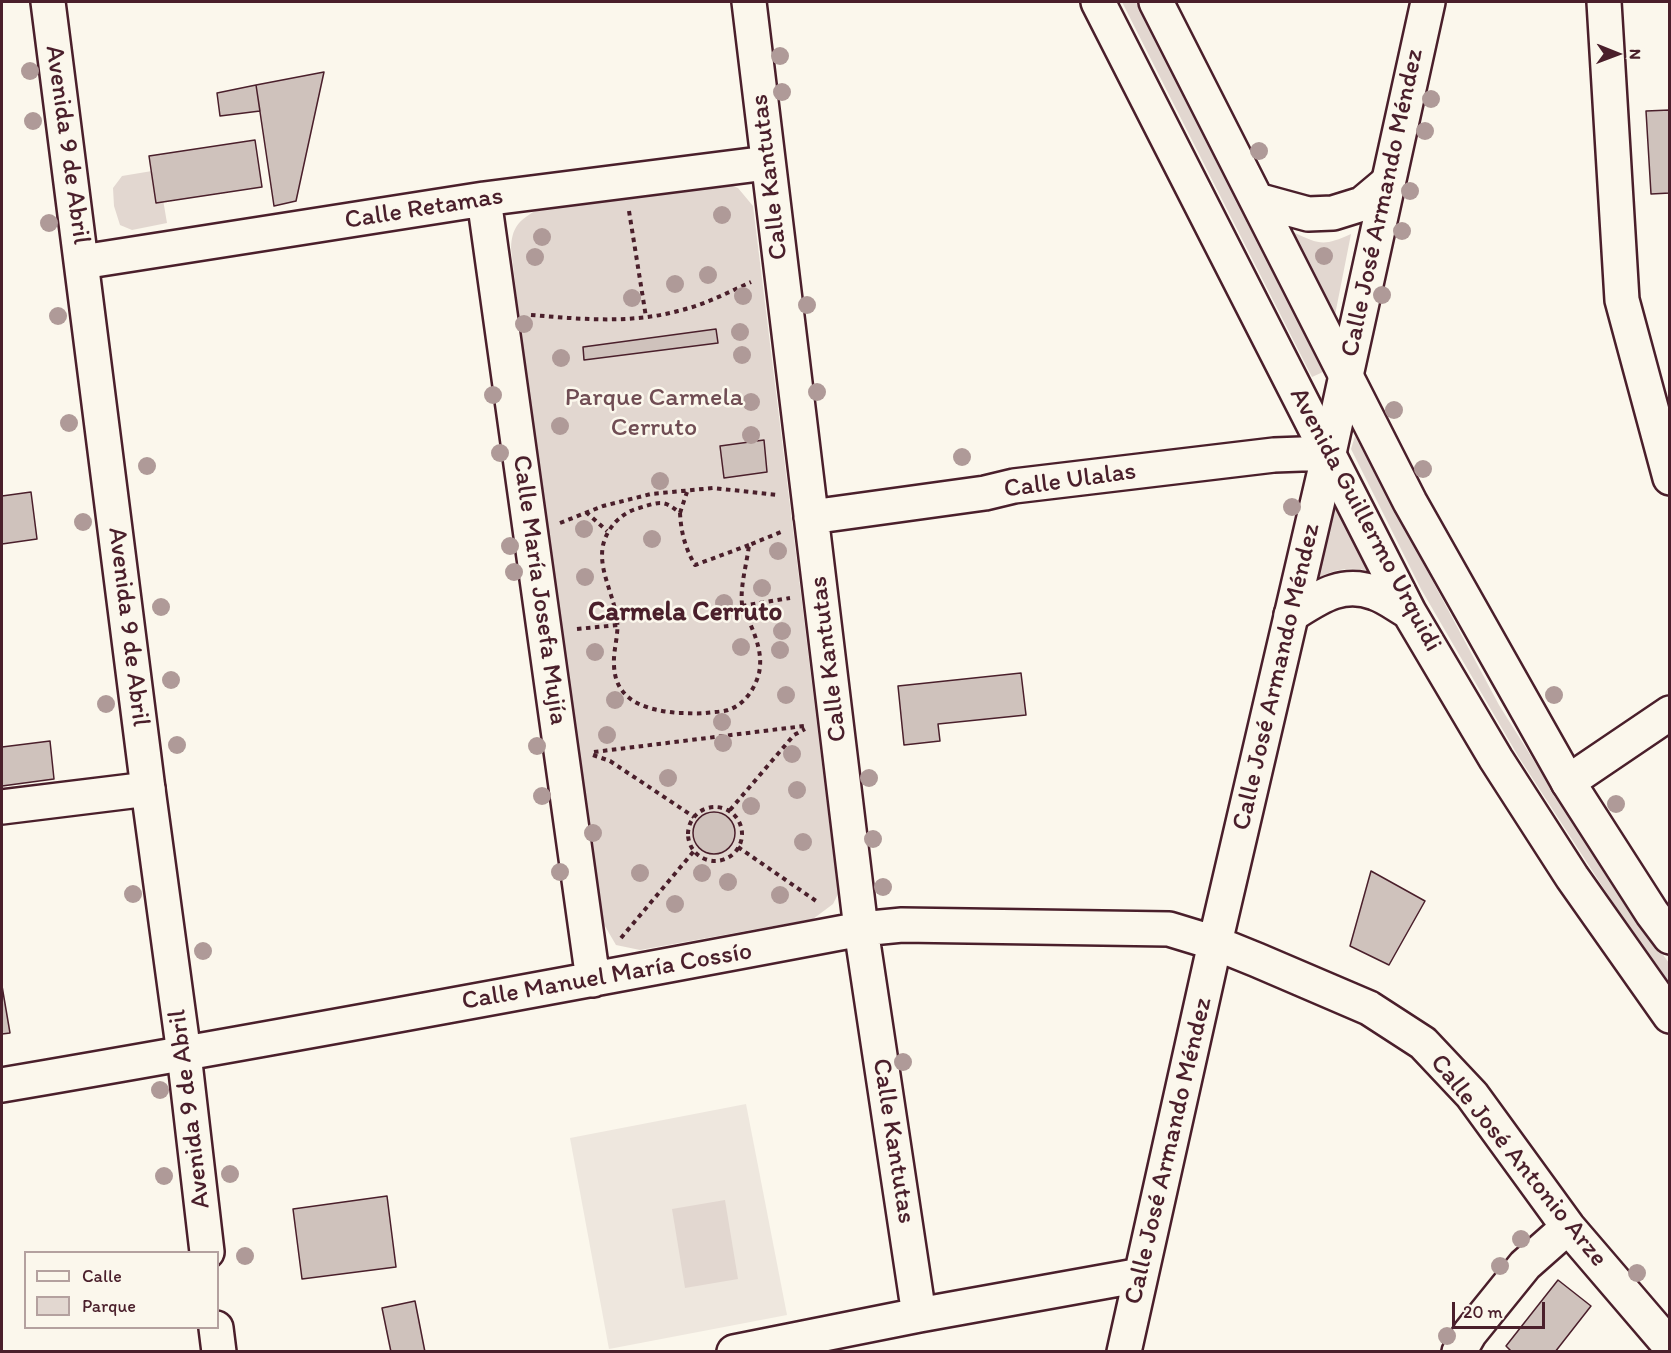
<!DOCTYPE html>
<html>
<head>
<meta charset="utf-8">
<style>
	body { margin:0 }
	#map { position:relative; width:1671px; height:1353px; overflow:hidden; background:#fbf7ec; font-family:Itim,sans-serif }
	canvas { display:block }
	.frame { position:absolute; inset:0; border:3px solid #4a1f2b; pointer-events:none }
	.legend { position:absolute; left:24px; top:1251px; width:195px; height:78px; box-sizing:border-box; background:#fbf7ec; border:2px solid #b4a19f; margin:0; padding:8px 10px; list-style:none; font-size:18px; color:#4a1f2b }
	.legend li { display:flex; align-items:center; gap:12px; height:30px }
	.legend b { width:30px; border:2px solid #b4a19f }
	.north { position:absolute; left:1587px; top:24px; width:60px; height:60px; -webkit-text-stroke:4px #fbf7ec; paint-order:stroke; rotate:91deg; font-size:16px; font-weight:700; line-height:24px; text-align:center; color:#4a1f2b }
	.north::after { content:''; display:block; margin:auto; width:21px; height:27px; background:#4a1f2b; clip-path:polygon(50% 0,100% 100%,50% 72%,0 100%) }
	.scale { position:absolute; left:1452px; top:1302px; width:93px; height:27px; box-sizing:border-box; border:3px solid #4a1f2b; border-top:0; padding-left:8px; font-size:18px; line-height:21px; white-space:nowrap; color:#4a1f2b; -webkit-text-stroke:4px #fbf7ec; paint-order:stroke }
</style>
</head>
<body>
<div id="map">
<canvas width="1671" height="1353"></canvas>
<div class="frame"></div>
<ul class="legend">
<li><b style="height:8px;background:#fbf7ec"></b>Calle</li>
<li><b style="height:16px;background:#e2d7d0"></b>Parque</li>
</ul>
<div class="north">N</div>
<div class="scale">20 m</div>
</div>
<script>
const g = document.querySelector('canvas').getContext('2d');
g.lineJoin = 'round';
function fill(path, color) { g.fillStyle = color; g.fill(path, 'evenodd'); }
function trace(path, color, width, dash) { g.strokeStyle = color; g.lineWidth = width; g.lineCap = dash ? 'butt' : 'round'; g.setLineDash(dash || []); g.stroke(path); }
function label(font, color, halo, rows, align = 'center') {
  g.font = font + ' Itim,sans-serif'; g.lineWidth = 5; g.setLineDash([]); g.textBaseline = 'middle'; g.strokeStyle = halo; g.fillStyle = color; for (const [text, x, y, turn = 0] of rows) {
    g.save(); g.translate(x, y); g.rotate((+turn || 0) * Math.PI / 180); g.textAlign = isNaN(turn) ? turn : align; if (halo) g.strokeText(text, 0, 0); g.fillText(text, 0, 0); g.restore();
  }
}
fill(new Path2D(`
	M746,1104L787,1315L609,1349L570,1138Z`), '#eee7de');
fill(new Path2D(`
	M1122,2H1136L1323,372L1312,377Z
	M158,170L167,223L132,230L120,225L114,206L113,188L122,176Z
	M720,181L738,188L753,206L838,894L833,904L813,919L640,950L616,945L599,916L532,428L511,248C512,228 518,221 535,211Z
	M1293,232C1320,245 1324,246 1351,234L1335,315Z
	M1355,436L1499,705L1608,879L1669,963V982L1630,929L1518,756L1421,589L1351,449Z
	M1336,499L1372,572C1353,566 1334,568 1317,579Z
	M725,1200L738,1279L685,1288L672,1209Z`), '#e2d7d0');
const building = new Path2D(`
	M324,72L296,201L274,206L256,85Z
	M256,85L260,111L220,116L217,93Z
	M1670,110V193L1651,194L1646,111Z
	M255,140L262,187L156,203L149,156Z
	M716,329L718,343L584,360L583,347Z
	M764,440L767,472L724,478L720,446Z
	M31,492L37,539L2,544V496Z
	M1021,673L1026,715L938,724L940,741L904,745L898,686Z
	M50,741L54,779L2,786V747Z
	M693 833a21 21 0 1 1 42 0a21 21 0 1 1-42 0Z
	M1371,871L1425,901L1389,965L1350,946Z
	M2,986L10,1033L2,1034Z
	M387,1196L396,1267L302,1279L293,1209Z
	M1558,1280L1591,1306L1555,1352H1512L1506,1346Z
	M415,1301L425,1352H391L382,1308Z`);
fill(building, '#cfc2bc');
trace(building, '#4a1f2b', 1.5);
const minor = new Path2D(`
	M749,2L861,929L919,1315
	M1604,2L1622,300L1670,478
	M484,199L593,980
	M82,262L484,199L767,163
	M811,517L985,493L1014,486L1274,455L1329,453
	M1568,782L1670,713
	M2,807L148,789
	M2,1085C289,1036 575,983 861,929L902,925L1169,929L1215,943L1257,960L1369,1008L1423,1043L1472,1095L1568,1227L1670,1346
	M734,1352L919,1315L1141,1275
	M1124,1352L1215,943L1329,453L1428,2
	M1459,1352L1470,1333L1525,1265L1568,1227`);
const major = new Path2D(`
	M48,2L148,789L184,1054L207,1252
	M1098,2L1409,612L1496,759L1572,877L1670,1016
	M1156,2L1410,502L1568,782L1652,913L1670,937
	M1257,200L1308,214L1333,213L1362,204L1387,183
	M1291,615C1318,598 1342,580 1375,593C1387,597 1398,606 1409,612
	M216,1328L219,1352`);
trace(minor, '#4a1f2b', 38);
trace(major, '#4a1f2b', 38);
trace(new Path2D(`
	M629,211L646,317
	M531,315C580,319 630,324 678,311C704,305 727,293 751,282
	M586,512L607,531
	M680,513L687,492
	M560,523L603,506L651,494L713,488L778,495
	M749,545L695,565C685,548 681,532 680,513C663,499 660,502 639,508C630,510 619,517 613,525C588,556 613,587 617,620C619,635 613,650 614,665C615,702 647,710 678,713C688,713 697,714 706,713C713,712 721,712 728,710C744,705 755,689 759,673C763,655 756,637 749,621C746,615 743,610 742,604C740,586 747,563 749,545L781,532
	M742,606L790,598
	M577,629L618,625
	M594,752L804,726
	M593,755L610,761L694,817
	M688 834a27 27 0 1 1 54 0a27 27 0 1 1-54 0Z
	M730,810L794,735L805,729
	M738,847L819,903
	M621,938L694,851`), '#4a1f2b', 4, [4.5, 4.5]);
trace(minor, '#fbf7ec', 33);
trace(major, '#fbf7ec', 33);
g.fillStyle = '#af9a98';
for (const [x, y] of [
	[780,56],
	[30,71],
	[782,92],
	[1431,99],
	[33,121],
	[1425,131],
	[1259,151],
	[1410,191],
	[722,215],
	[49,223],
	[1402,231],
	[542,237],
	[1324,256],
	[535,257],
	[708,275],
	[675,284],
	[1382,295],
	[743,296],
	[632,298],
	[807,305],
	[58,316],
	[524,324],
	[740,332],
	[742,355],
	[561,358],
	[817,392],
	[493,395],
	[751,402],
	[1394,410],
	[69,423],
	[560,426],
	[751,435],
	[500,453],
	[962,457],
	[147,466],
	[1423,469],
	[660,481],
	[1292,507],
	[83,522],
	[584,529],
	[652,539],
	[510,546],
	[778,551],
	[514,572],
	[585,577],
	[762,588],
	[724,603],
	[161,607],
	[782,631],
	[741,647],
	[780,650],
	[595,652],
	[171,680],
	[786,695],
	[1554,695],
	[615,700],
	[106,704],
	[722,722],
	[607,735],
	[723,743],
	[177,745],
	[537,746],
	[792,754],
	[668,778],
	[869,778],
	[797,790],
	[542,796],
	[1616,804],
	[751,806],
	[593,833],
	[873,839],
	[803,842],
	[560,872],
	[640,873],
	[702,873],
	[728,882],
	[883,887],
	[133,894],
	[780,895],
	[675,904],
	[203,951],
	[903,1062],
	[160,1090],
	[230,1174],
	[164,1176],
	[1521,1239],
	[245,1256],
	[1500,1266],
	[1637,1273],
	[1447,1336]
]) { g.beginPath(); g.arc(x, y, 9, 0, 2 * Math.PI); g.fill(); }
label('26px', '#4a1f2b', '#fbf7ec', [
	["Avenida 9 de Abril",67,145,82],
	["Calle Kantutas",770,177,-97],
	["Calle José Armando Méndez",1383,203,-78],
	["Calle Retamas",424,209,-9],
	["Calle Ulalas",1070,481,-8],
	["Avenida Guillermo Urquidi",1365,520,62],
	["Calle María Josefa Mujía",539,590,82],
	["Avenida 9 de Abril",128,627,83],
	["Calle Kantutas",829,659,-97],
	["Calle José Armando Méndez",1277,677,-77],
	["Calle Manuel María Cossío",607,977,-10],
	["Avenida 9 de Abril",190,1109,-97],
	["Calle Kantutas",893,1141,81],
	["Calle José Armando Méndez",1169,1151,-77],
	["Calle José Antonio Arze",1518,1161,51]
]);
label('26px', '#704d54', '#fbf7ec', [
	["Parque Carmela",654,398],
	["Cerruto",654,428]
]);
label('bold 27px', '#4a1f2b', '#fbf7ec', [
	["Carmela Cerruto",685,613]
]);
</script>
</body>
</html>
